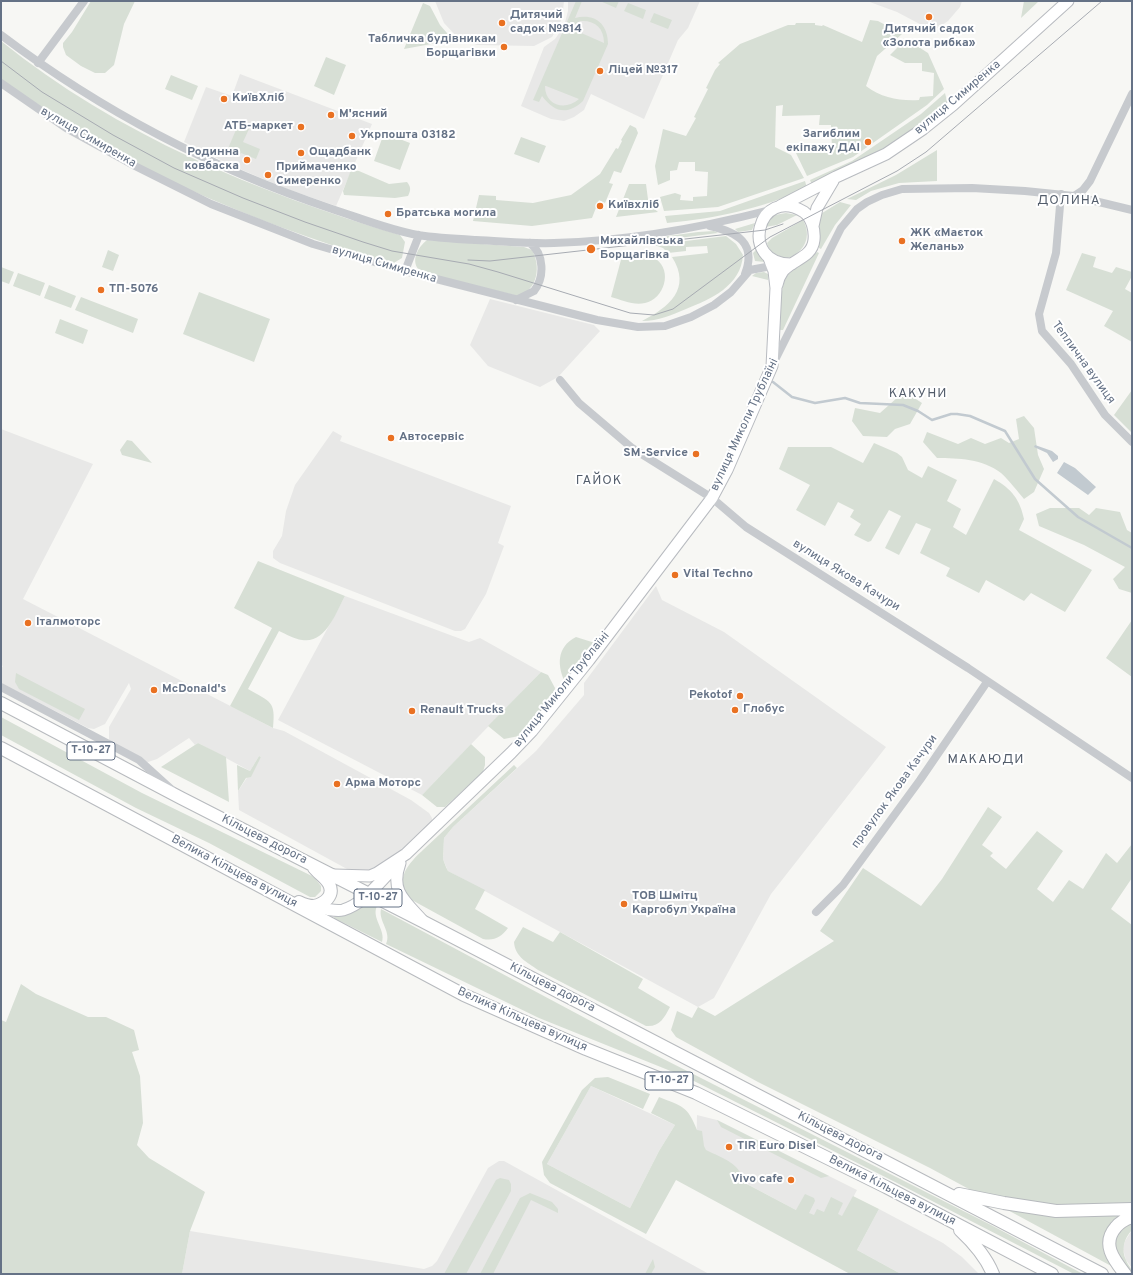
<!DOCTYPE html>
<html>
<head>
<meta charset="utf-8">
<style>
	body { margin:0 }
	#map { position:relative; width:1133px; height:1275px; overflow:hidden; background:#f7f7f4; font-family:Overpass,sans-serif }
	canvas { display:block }
	.frame { position:absolute; inset:0; border:2px solid #657286; pointer-events:none }
</style>
</head>
<body>
<div id="map">
<canvas width="1133" height="1275"></canvas>
<div class="frame"></div>
</div>
<script>
const g = document.querySelector('canvas').getContext('2d');
g.lineJoin = 'round';
function fill(path, color) { g.fillStyle = color; g.fill(path, 'evenodd'); }
function trace(path, color, width, dash) { g.strokeStyle = color; g.lineWidth = width; g.lineCap = dash ? 'butt' : 'round'; g.setLineDash(dash || []); g.stroke(path); }
function label(font, color, halo, rows, align = 'center') {
  g.font = font + ' Overpass,sans-serif'; g.lineWidth = 4; g.setLineDash([]); g.textBaseline = 'middle'; g.strokeStyle = halo; g.fillStyle = color; for (const [text, x, y, turn = 0] of rows) {
    g.save(); g.translate(x, y); g.rotate((+turn || 0) * Math.PI / 180); g.textAlign = isNaN(turn) ? turn : align; if (halo) g.strokeText(text, 0, 0); g.fillText(text, 0, 0); g.restore();
  }
}
fill(new Path2D(`
	M435,1H564L563,10L560,24L552,37L534,46L477,45L458,38L444,23Z
	M568,1H700L688,28L678,40L644,119L591,94L584,110L574,117L564,121L551,119L521,106L544,47L555,39L564,26L568,11Z
	M867,1H962L960,7L948,21L933,31L897,12Z
	M240,74L372,124L336,206L287,189L235,167L184,142L206,87L232,96Z
	M490,299L594,325L600,331L558,377L540,387L488,366L470,345Z
	M1,429L93,464L23,599L273,728L284,731L411,800L429,813L432,818V822L385,866L377,870L358,872L347,869L239,810L238,791L261,757L259,756L250,771L198,743L195,745L189,738L157,759L148,762L142,761L109,741V727L131,689L129,683L105,724L94,729L88,728L1,683V669L3,666L1,665Z
	M333,431L342,436L340,441L511,506L498,543L504,546L486,594L465,629L461,631H455L280,563L273,558V551L282,536L286,511L295,485Z
	M656,586L662,600L724,632L886,747L771,894L714,998L698,1007L448,871L443,859L444,838L453,827L536,751L584,695V683Z
	M345,596L469,642L480,638L541,672L422,795L278,720Z
	M591,1086L675,1125L659,1151L630,1208L547,1164Z
	M697,1115L717,1120L857,1190L838,1226L828,1227L696,1157Z
	M499,1161H504L709,1274H182L190,1231L424,1269L432,1266L437,1261L488,1168Z
	M879,1209L943,1243L962,1257L979,1274H901L857,1250Z
	M1132,1230V1268L1126,1260L1123,1249L1125,1241Z`), '#e8e8e7');
fill(new Path2D(`
	M91,1H135L124,24L114,65L105,73H95L81,66L66,55L63,47V43L72,32Z
	M576,1H582L575,18C594,13 608,23 608,44L583,101C567,116 554,112 542,96L539,102L533,100ZM580,21C595,20 604,28 604,43L570,28ZM545,86H546L579,99C566,111 545,106 545,86Z
	M600,1H619L616,8Z
	M1024,1H1039L1021,18Z
	M423,3L430,6L440,25L453,40L404,49Z
	M628,3L646,10L643,19L624,11Z
	M654,13L672,20L668,29L650,22Z
	M870,20L878,21L902,34L877,56L866,86C882,98 899,101 919,100L920,97L933,96L934,73L922,71V63H905L890,55L906,39L928,53L944,89L927,105L853,157L807,176L796,153L818,152V149L832,148L831,125H819L820,115L782,116L783,105L776,106L775,147L791,155L804,178L718,207L664,211L660,197L675,193L681,195L680,200L693,201V197L707,196L708,172L695,171V162H679L677,170L670,171V180L658,185L655,166L663,129L686,136L696,118L694,117L708,89L706,88L715,70L720,64L718,63L740,44L788,25H795L796,23H815V25L822,26L823,25L862,42Z
	M1,41C117,135 259,193 400,235L405,242L402,258L392,264C301,237 213,204 129,160C85,136 42,108 1,79Z
	M326,57L346,65L334,95L314,86Z
	M171,75L198,86L192,100L165,89Z
	M945,93L948,105L888,149L812,185L810,180L852,161L921,114Z
	M238,125L249,129L243,142L260,149L256,159L241,153L239,157L227,151Z
	M630,125L636,128L638,133L621,173L614,171L609,183L613,184L605,203L599,200L592,218L532,226L473,221L479,195L496,196V200L533,203L571,195L600,174L616,148L618,149L622,141L621,140Z
	M384,133L410,143L400,170L374,161Z
	M521,137L546,146L539,163L514,154Z
	M937,150V181L899,183L871,191L856,200L847,199L896,175Z
	M351,170L359,171L389,184L407,182C411,187 411,190 408,196L395,198L344,195L343,191Z
	M805,181L807,188C760,209 718,218 667,223L665,216L720,211Z
	M629,184H646L649,207H652L658,212L616,217Z
	M840,202L851,205L835,225L821,249L819,248V215Z
	M786,213L797,215L777,225L765,227L766,221L775,215Z
	M803,220C812,236 805,252 788,258C779,257 769,253 767,243L772,238Z
	M755,223L752,230L738,232L735,229Z
	M714,231L718,233L632,244L631,241L698,232Z
	M726,236L736,244L743,255C741,286 711,299 686,309C671,315 659,321 642,321C669,307 692,289 672,257L708,253L707,246L686,247V251L668,253L663,248L654,245Z
	M427,240L524,247L532,250C541,266 538,290 518,296L421,272C409,262 418,247 427,240Z
	M108,250L119,255L113,271L102,267Z
	M756,250L765,262L755,261L753,253Z
	M817,252L819,253L783,330H780C781,317 779,285 788,275C796,266 808,262 817,252Z
	M1082,253L1096,257L1093,267L1112,273L1116,267L1132,272V276L1125,289L1132,293V342L1104,326L1113,311L1066,290Z
	M641,254C646,255 651,256 656,259C673,271 664,299 645,303C634,306 622,300 611,297L622,256Z
	M1,267L14,272L9,284L1,281Z
	M764,272L768,274V280L752,276L756,273Z
	M18,273L45,283L40,296L13,286Z
	M49,285L76,296L71,308L44,298Z
	M199,292L270,319L254,362L183,334Z
	M81,297L138,319L133,333L75,310Z
	M60,319L88,330L83,344L55,333Z
	M1132,390V433L1114,415Z
	M908,394L922,403L910,424L895,429L887,437L863,436L852,421L855,408L880,413L898,397Z
	M1024,416L1034,428L1038,455L1044,469L1034,492L1024,499C1017,491 1009,480 1001,473C983,459 958,458 937,458L923,442L927,432L958,444L971,438L985,444L1001,438L1009,443L1019,439L1016,419Z
	M127,440L132,441L152,463L122,455L120,450Z
	M874,443L897,453L902,457L908,470L922,478L928,466L957,480L947,501L961,509L953,527L966,535L994,479C1012,489 1020,500 1024,519L1019,530L1092,570L1065,612L1031,593L1024,601L986,580L979,593L946,576L950,568L920,553L931,529L916,523L899,555L885,548L901,516L889,510L871,541L868,542L854,535L861,524L850,517L854,510L838,502L825,526L796,510L810,485L779,469L788,447H831L863,463Z
	M1050,508H1079L1089,515L1096,508L1120,512L1127,530L1132,533V593L1119,589L1113,579L1125,567L1084,545L1039,526L1036,514Z
	M258,561L345,596C336,612 326,644 302,640C294,639 286,634 279,631L248,689C270,702 276,700 273,728L230,706L272,628L234,608Z
	M1132,620V677L1106,658Z
	M576,637L595,643L566,684C557,667 556,647 576,637Z
	M541,672L548,675L555,688L553,697L519,736L504,739L488,726Z
	M16,673L85,709L79,720L19,689L15,682Z
	M1,717L142,793L314,877L321,886V891L315,897H310L209,843L136,808L1,735Z
	M198,743L226,757L229,802L161,767Z
	M471,744L485,757V765L483,772L445,807H437L422,795Z
	M259,756L261,757L251,777L246,778L238,791L237,765L250,771Z
	M514,765L517,768L453,827L444,838L443,859L446,867L448,871L485,890L475,909L508,928C501,937 495,941 483,939L410,899C393,879 409,863 424,849Z
	M988,807L1002,817L982,845L993,853L990,856L1006,869L1037,831L1063,851L1037,889L1053,902L1069,880L1083,889L1106,853L1117,863L1132,844V878L1111,909L1132,925V1230C1124,1238 1121,1250 1126,1260C1128,1266 1132,1267 1132,1274H1126L930,1168L758,1082L676,1037L671,1030L677,1011L692,1018L698,1007L715,1016L834,941L820,931L863,868L921,906L942,879Z
	M366,901L377,906C371,918 386,930 382,942L334,918L335,915Z
	M381,909L630,1042L991,1225L1083,1274H1074L899,1184L688,1078L539,1018L386,944C392,932 378,921 381,909Z
	M523,927L553,942L560,932L643,979L638,988L670,1007C664,1018 660,1027 646,1026L538,970C527,962 515,957 514,942Z
	M21,984L36,994L88,1017H106L134,1030L139,1050L132,1052L140,1076L143,1123L137,1145L149,1158L205,1192L190,1231L182,1274H1V1020L6,1022Z
	M608,1077L650,1094L643,1109L591,1086L547,1164L630,1208L659,1151L675,1125L651,1113L659,1097C683,1107 687,1105 697,1130L702,1131L704,1146L706,1150C722,1158 741,1163 743,1182L796,1210L805,1194L814,1198L815,1201L809,1213L814,1215L817,1209L824,1212L831,1197L843,1203L838,1214L842,1216L853,1196L879,1209L857,1250L901,1274H850L676,1180L646,1234L550,1183L544,1175L542,1162L582,1090L595,1078Z
	M717,1120L829,1176L821,1178L721,1127Z
	M500,1178L509,1180L511,1184V1191L466,1274H444L496,1180Z
	M530,1193L552,1202L558,1209V1213L531,1200L493,1274H480L520,1198Z
	M653,1259L655,1267L651,1274H645Z`), '#d7dfd5');
fill(new Path2D(`
	M1035,445L1052,451L1058,456V459L1053,462L1047,453L1034,447Z
	M1064,462L1075,468L1096,487L1088,495L1057,473Z`), '#c2cad0');
trace(new Path2D(`
	M773,382L792,397L815,403L845,398L860,403L903,405L918,411L932,420L951,414H957L970,416L1005,431L1035,479L1078,517L1132,548`), '#c2cad0', 2.5);
const major = new Path2D(`
	M780,206L836,177L886,154L923,129L953,105L1068,1
	M813,226L817,208L833,181
	M777,285C778,280 780,275 783,271C793,259 812,258 814,240C815,230 812,218 804,212C758,183 737,265 792,264
	M400,863C390,891 404,900 422,920
	M334,875L370,876L377,873L406,854L511,753L532,731L589,660L712,498L727,470L772,366L776,288L774,271L769,258
	M313,906C322,908 334,912 343,910C364,904 379,882 394,868`);
const highway = new Path2D(`
	M1,703L181,798L422,921L1102,1274
	M1,748L464,995L586,1049L696,1093L886,1187L1052,1274
	M299,902C303,904 309,906 314,906C324,904 335,896 329,884C326,878 318,873 314,868
	M959,1194L1004,1203L1056,1211L1132,1209
	M960,1230C974,1243 986,1257 993,1274
	M1125,1274C1114,1260 1101,1244 1116,1227C1120,1222 1126,1219 1132,1217`);
trace(major, '#b8bbc0', 13);
trace(highway, '#b7babe', 14);
trace(new Path2D(`
	M1,35C103,112 210,168 332,209C360,218 389,230 418,235C437,238 457,239 476,240C502,241 528,244 554,243C627,241 700,228 770,210
	M38,63L84,1
	M1,83L66,128L135,166L211,204L313,244L405,271L597,320L638,327L665,326L691,317L714,305L731,292L750,270L777,265
	M1061,194L1056,253L1039,314L1042,331L1071,364L1105,415L1132,442
	M1074,196L1083,190L1090,181L1132,94
	M710,226C737,232 757,243 745,274
	M405,271L419,235
	M516,300L534,291C545,277 544,254 530,243
	M773,364L841,228L857,209L867,202L882,195L902,189L972,188L1025,191L1074,196L1132,210
	M560,380L579,403L632,448L712,498L746,527L968,668L1132,778
	M1,687L139,760L171,789
	M816,912L843,885L920,780L987,682`), '#c7cace', 8);
trace(major, '#fff', 11);
trace(highway, '#fff', 12);
trace(new Path2D(`
	M1,61L42,92L113,135L174,168L243,198L305,222L363,242L392,251L469,264L498,272L630,313L654,315L673,309L770,237L897,171L926,152L1102,1
	M468,260L490,261L765,230L783,224`), '#a7abb2', 1);
for (const [x, y, r, color] of [
	[929,17,4,"#e97122"],
	[502,23,4,"#e97122"],
	[504,47,4,"#e97122"],
	[600,71,4,"#e97122"],
	[224,99,4,"#e97122"],
	[331,115,4,"#e97122"],
	[301,127,4,"#e97122"],
	[352,136,4,"#e97122"],
	[868,142,4,"#e97122"],
	[301,153,4,"#e97122"],
	[247,160,4,"#e97122"],
	[268,175,4,"#e97122"],
	[600,206,4,"#e97122"],
	[388,214,4,"#e97122"],
	[902,241,4,"#e97122"],
	[591,249,5,"#e97122"],
	[101,290,4,"#e97122"],
	[391,438,4,"#e97122"],
	[696,454,4,"#e97122"],
	[675,575,4,"#e97122"],
	[28,623,4,"#e97122"],
	[154,690,4,"#e97122"],
	[740,696,4,"#e97122"],
	[735,710,4,"#e97122"],
	[412,711,4,"#e97122"],
	[337,784,4,"#e97122"],
	[624,904,4,"#e97122"],
	[729,1147,4,"#e97122"],
	[791,1180,4,"#e97122"]
]) { const dot = new Path2D(); dot.arc(x, y, r, 0, 2 * Math.PI); g.fillStyle = color; g.fill(dot); trace(dot, '#fff', 1.5); }
for (const [x, y, w] of [
	[91,751,48],
	[378,898,48],
	[669,1081,48]
]) { const box = new Path2D(); box.roundRect(x - w / 2, y - 9, w, 18, 3); g.fillStyle = '#fff'; g.fill(box); trace(box, '#657286', 1); }
label('bold 11px', '#657286', null, [
	["Т-10-27",91,751],
	["Т-10-27",378,898],
	["Т-10-27",669,1081]
]);
label('bold 12px', '#657286', '#fff', [
	["Дитячий",510,16],
	["садок №814",510,30],
	["Дитячий садок",929,30,"center"],
	["«Золота рибка»",929,44,"center"],
	["Табличка будівникам",496,40,"right"],
	["Борщагівки",496,54,"right"],
	["Ліцей №317",608,71],
	["КиївХліб",232,99],
	["М'ясний",339,115],
	["АТБ-маркет",293,127,"right"],
	["Загиблим",860,135,"right"],
	["екіпажу ДАІ",860,149,"right"],
	["Укрпошта 03182",360,136],
	["Родинна",239,153,"right"],
	["ковбаска",239,167,"right"],
	["Ощадбанк",309,153],
	["Приймаченко",276,168],
	["Симеренко",276,182],
	["Київхліб",608,206],
	["Братська могила",396,214],
	["ЖК «Маєток",910,234],
	["Желань»",910,248],
	["Михайлівська",600,242],
	["Борщагівка",600,256],
	["ТП-5076",109,290],
	["Автосервіс",399,438],
	["SM-Service",688,454,"right"],
	["Vital Techno",683,575],
	["Італмоторс",36,623],
	["McDonald's",162,690],
	["Pekotof",732,696,"right"],
	["Глобус",743,710],
	["Renault Trucks",420,711],
	["Арма Моторс",345,784],
	["ТОВ Шмітц",632,897],
	["Каргобул Україна",632,911],
	["TIR Euro Disel",737,1147],
	["Vivo cafe",783,1180,"right"]
], 'left');
label('12px', '#657286', '#fff', [
	["вулиця Симиренка",958,98,-40],
	["вулиця Симиренка",88,138,30],
	["вулиця Симиренка",384,265,16],
	["Теплична вулиця",1083,363,54],
	["вулиця Миколи Трублаїні",745,425,-65],
	["вулиця Якова Качури",846,576,32],
	["вулиця Миколи Трублаїні",562,690,-51],
	["провулок Якова Качури",895,792,-54],
	["Кільцева дорога",264,840,27],
	["Велика Кільцева вулиця",234,872,28],
	["Кільцева дорога",552,988,27],
	["Велика Кільцева вулиця",522,1020,24],
	["Кільцева дорога",840,1137,27],
	["Велика Кільцева вулиця",892,1191,27]
]);
g.letterSpacing = '1px';
label('13px', '#535d6b', '#fff', [
	["ДОЛИНА",1069,201],
	["КАКУНИ",918,394],
	["ГАЙОК",599,481],
	["МАКАЮДИ",986,760]
]);
g.letterSpacing = '0px';
</script>
</body>
</html>
